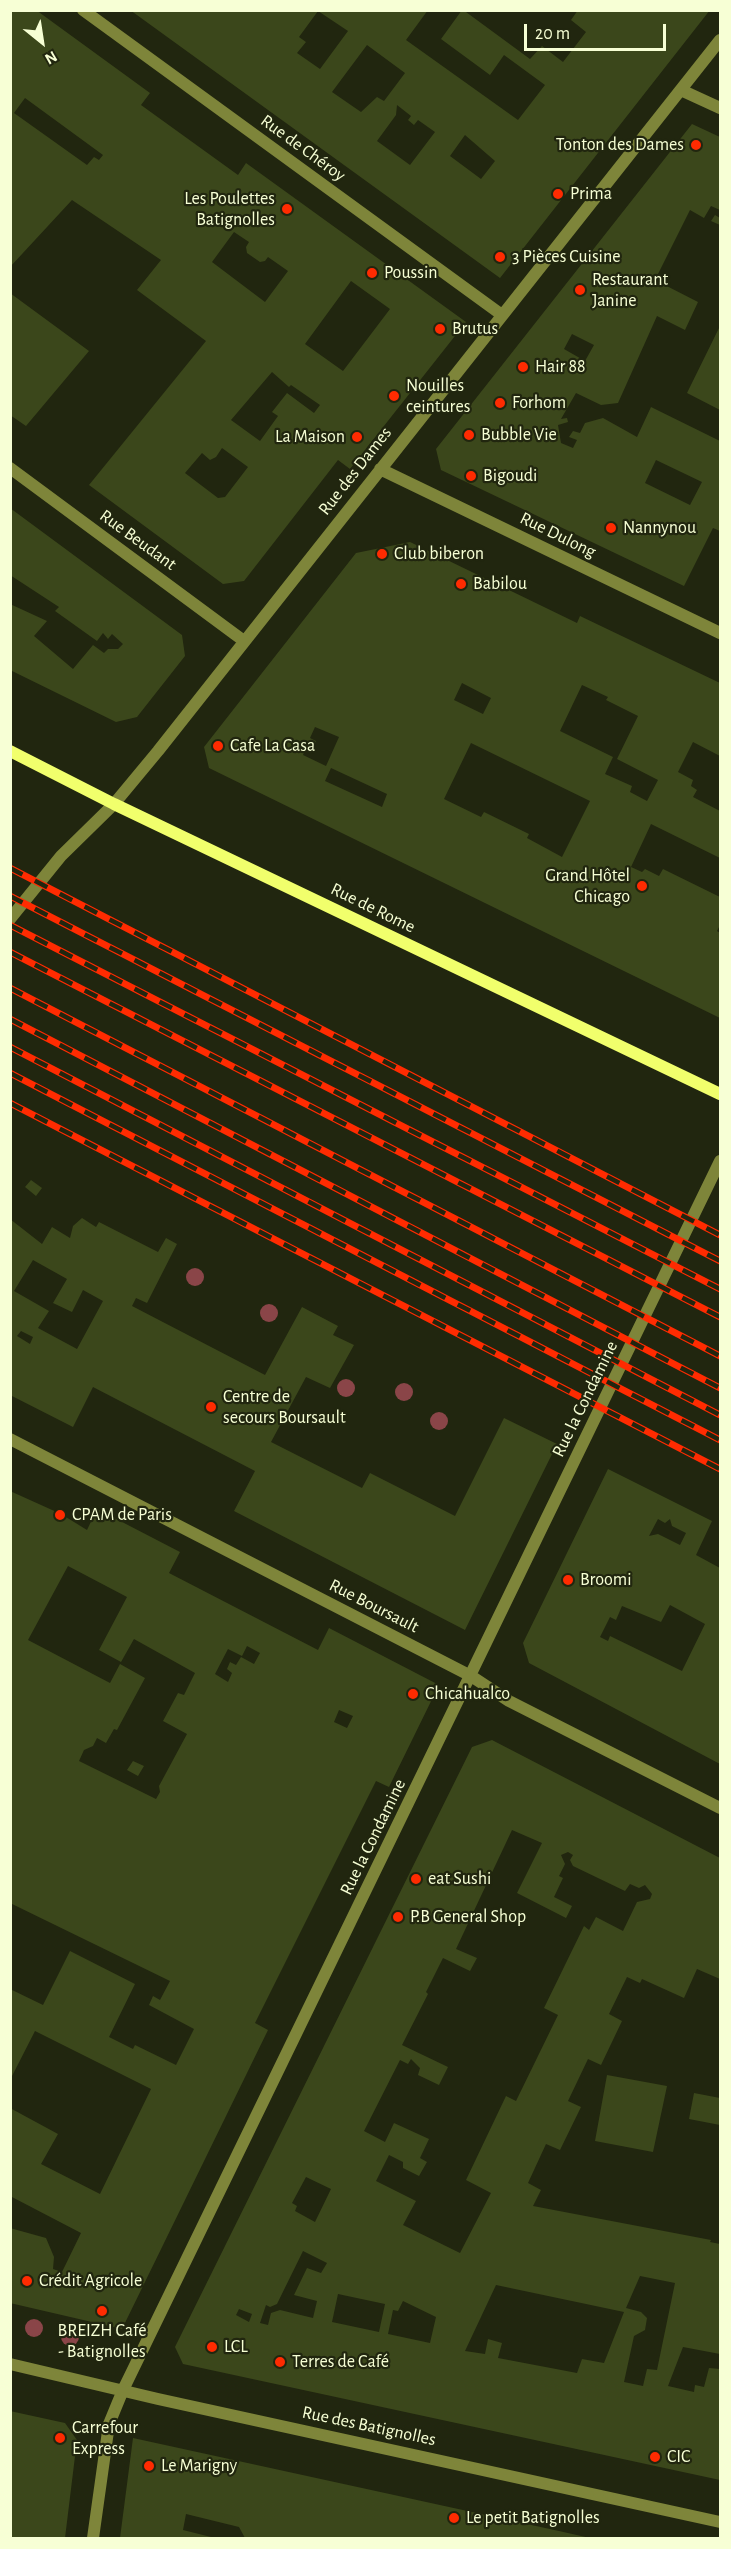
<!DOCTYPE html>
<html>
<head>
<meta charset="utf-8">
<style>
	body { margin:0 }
	#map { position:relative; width:731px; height:2549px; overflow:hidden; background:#21260f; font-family:"Alegreya Sans",sans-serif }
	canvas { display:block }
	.frame { position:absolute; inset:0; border:12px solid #f7ffd5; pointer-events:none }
	.north { position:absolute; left:12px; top:12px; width:60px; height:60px; -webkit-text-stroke:4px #21260f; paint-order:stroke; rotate:150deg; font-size:16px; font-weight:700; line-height:24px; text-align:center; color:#f7ffd5 }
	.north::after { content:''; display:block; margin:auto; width:21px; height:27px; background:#f7ffd5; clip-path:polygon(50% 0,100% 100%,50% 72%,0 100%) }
	.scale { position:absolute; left:524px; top:24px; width:142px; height:27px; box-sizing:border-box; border:3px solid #f7ffd5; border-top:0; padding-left:8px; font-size:18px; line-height:21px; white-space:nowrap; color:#f7ffd5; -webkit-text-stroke:4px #21260f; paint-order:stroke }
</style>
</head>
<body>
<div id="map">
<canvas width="731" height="2549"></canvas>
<div class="frame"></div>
<div class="north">N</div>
<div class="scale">20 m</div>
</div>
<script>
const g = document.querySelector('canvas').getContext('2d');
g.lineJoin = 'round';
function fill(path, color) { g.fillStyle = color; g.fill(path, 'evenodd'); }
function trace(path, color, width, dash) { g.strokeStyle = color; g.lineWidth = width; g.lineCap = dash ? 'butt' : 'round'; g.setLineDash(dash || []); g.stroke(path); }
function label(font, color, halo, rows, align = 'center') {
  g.font = font + ' "Alegreya Sans",sans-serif'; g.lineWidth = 4.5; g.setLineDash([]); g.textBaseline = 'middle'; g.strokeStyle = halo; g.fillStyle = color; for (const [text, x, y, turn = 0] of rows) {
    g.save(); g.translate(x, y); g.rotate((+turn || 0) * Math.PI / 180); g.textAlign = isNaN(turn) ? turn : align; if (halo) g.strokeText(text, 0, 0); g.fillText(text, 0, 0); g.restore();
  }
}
fill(new Path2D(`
	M10,10H36L150,93L141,105L238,175L246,163L466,322L350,469L338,460L244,581L223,584L89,485L206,341L137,290L161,260L72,200L10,267ZM25,98L103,155L99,160L94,157L87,165L14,113ZM234,232L249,242L246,247L247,253L260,262L265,261L268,257L288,271L265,302L212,262ZM351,281L390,309L343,371L305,344ZM272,372L289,387L291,385L320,405L314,413L287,393L272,412L278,416L260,441L231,420ZM222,448L248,467L225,497L218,498L185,473L202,453L210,460L216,457Z
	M130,10H428L406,40L518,120L545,85L504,55L490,75L441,39L462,10H467L466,12L530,59L542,46L563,62L586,32L571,20L578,10H710L500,278ZM318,11L348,31L320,69L297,53L306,42L299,37ZM367,45L405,73L384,101L377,97L361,112L332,92ZM397,105L411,116L408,120L414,125L418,120L435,132L410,165L377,141L396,115ZM465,135L495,161L481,179L450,156Z
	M692,124L720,137V210L711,206L704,218L690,210L655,280L698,302L685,330L657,316L618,403L601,405L576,393L561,419L567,418L568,422L558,425L561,443L573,448L577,440L569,437L573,431L580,433L585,423L603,418L637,437L651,407L720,441V531L713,528L684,586L441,470L436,449ZM572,334L594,345L585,361L564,349ZM656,460L702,482L690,505L645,483Z
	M715,215L720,218V225L711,221Z
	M10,293L89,351L26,426L10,415Z
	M720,326V410L687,393Z
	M10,508L182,635L185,656L137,717L116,722L10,670V604L47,621L34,636L73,669L93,645L104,653L108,649H118L123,644L112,634L108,639L103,633L97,641L55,611L59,607L10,575Z
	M410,542L577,623L580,616L720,683V756L693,742L678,772L693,780L691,786L697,790L693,797L720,811V858L651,824L631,867L642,872L645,869L659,876L663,869L720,897V925L717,931L720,933V1018L209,768L204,747L356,553ZM462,683L491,698L483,714L454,700ZM582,685L608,697L606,700L638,716L617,759L658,780L647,801L630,792L632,786L605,774L613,757L560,731ZM315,727L339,737L326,766L303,755L307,745L313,748L316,741L310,738ZM471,743L590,801L562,857L527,838L529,834L484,812L481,817L444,799ZM331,768L387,794L382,807L325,781Z
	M31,1180L42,1188L36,1196L25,1187Z
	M82,1218L96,1227L99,1222L158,1252L166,1238L177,1244L147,1303L136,1298L132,1306L265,1375L302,1307L338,1326L333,1335L354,1345L330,1388L306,1377L271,1442L362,1488L370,1473L455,1516L504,1418L557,1444L465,1630L234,1511L255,1471L93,1387L73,1427L10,1395V1219L42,1244L52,1227L70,1238L73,1226ZM33,1260L67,1279L53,1303L72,1312L83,1290L103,1301L77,1349L38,1328L49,1311L14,1291ZM21,1331L33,1337L30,1344L17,1336Z
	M608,1469L712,1521L696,1555L720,1568V1764L529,1663L523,1643ZM658,1519L665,1523L670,1519L672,1526L686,1533L680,1545L658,1534L649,1536ZM670,1605L705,1624L682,1671L610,1636L608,1641L600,1637L610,1617L616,1620L622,1606L661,1622Z
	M10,1491L61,1514L87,1530L97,1509L180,1552L169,1573L318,1650L329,1628L439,1685L389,1787L376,1781L255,2023L268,2030L122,2329L10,2303V2228L46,2238L54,2257L53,2269L62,2272L81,2233L10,2196V2108L58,2134L41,2164L100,2194L151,2089L35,2031L10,2080V1989L43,2005L70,1951L135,1984L109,2037L133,2049L135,2045L176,2065L194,2029L149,2005L153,1996L160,2000L170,1981L10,1903ZM68,1566L127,1597L99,1650L121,1662L134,1639L195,1673L184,1695L178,1693L163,1721L187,1734L159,1786L160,1792L156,1799L79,1761L84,1750L93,1746L97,1738L106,1743L114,1729L117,1730L145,1678L120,1664L110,1683L28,1640ZM247,1646L260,1653L254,1664L241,1657L236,1665L230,1662L227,1669L232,1673L228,1682L215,1674L228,1649L242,1656ZM339,1710L353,1716L347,1728L334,1722Z
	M492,1740L720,1858V1979L697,1969L684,1998L642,1979L640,1983L627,1977L609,2014L622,2021L601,2065L588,2059L568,2101L581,2107L560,2150L546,2144L528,2183L541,2190L533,2206L711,2240L710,2242L720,2244V2354L683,2347L668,2386L694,2392L695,2385L704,2387L709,2368L720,2369V2480L183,2364L175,2347L472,1747ZM512,1830L542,1843L517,1893L566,1918L572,1906L554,1897L563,1878L559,1876L565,1864L561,1855L568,1852L573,1855L570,1860L573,1866L625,1891L630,1884L639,1888L645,1885L652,1894L650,1899L637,1902L623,1931L596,1917L589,1930L584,1926L544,2008L558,2015L516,2101L506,2096L466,2180L491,2193L460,2253L403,2225L416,2201L376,2181L389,2155L403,2162V2168L419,2176L427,2162L420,2158L429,2139L394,2123L385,2142L364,2131L400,2060L408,2064L411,2059L420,2068L418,2075L439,2085L448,2067L402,2045L428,1994L426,1992L443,1958L470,1971L477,1958L456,1949ZM306,2177L331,2189L315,2222L295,2211L297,2206L292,2203ZM303,2251L327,2263L321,2273L307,2268L294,2295L317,2301L313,2318L280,2310L271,2313L268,2325L260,2323L266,2305L270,2307L277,2304ZM640,2276L675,2283L657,2370L647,2369L643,2386L624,2382L634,2336L645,2330L647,2318L641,2312L626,2308ZM496,2285L624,2312L604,2363L582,2359L577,2373L498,2358L502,2343L488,2339L485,2354L465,2351ZM338,2294L385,2304L379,2332L332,2322ZM403,2301L436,2317L430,2343L388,2334L393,2310L398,2311ZM239,2309L252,2314L249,2322L236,2315Z
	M133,1761L144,1766L138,1776L127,1770Z
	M607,2075L667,2086L653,2152L595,2141Z
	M694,2093L720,2098V2125L689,2119Z
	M10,2411L65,2423L77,2440L65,2538H10Z
	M133,2438L559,2531L590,2538H245L239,2527L186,2514L183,2530L215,2538H120Z`), '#3b471b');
trace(new Path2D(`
	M83,10L502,315
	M683,91L720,108
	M10,468L244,641
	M380,469L720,633
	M10,919L61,856L114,804L158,751L720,40
	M10,1439L471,1676L509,1701L720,1808
	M10,2364L158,2399L720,2522
	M93,2538L109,2424L123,2390L720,1161`), '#7e853a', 12);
trace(new Path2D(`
	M10,751L114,804L720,1094`), '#f1ff6c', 12);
const rail = new Path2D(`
	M10,868L720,1235
	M10,896L720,1261
	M10,925L720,1289
	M10,952L720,1317
	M10,988L720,1356
	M10,1019L720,1388
	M10,1047L720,1415
	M10,1073L720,1440
	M10,1103L720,1469`);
trace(rail, '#ff2b01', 7);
trace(rail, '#21260f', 4.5, [14]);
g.fillStyle = '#8a4548';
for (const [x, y] of [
	[195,1277],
	[269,1313],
	[346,1388],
	[404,1392],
	[439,1421],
	[34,2328],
	[70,2337]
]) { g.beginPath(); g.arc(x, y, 9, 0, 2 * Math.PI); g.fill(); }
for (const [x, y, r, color] of [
	[696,145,6,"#ff2b01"],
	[558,194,6,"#ff2b01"],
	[287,209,6,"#ff2b01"],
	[500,257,6,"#ff2b01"],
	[372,273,6,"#ff2b01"],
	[580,290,6,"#ff2b01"],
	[440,329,6,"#ff2b01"],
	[523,367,6,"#ff2b01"],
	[394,396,6,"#ff2b01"],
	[500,403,6,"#ff2b01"],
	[469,435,6,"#ff2b01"],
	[357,437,6,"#ff2b01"],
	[471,476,6,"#ff2b01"],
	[611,528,6,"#ff2b01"],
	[382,554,6,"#ff2b01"],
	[461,584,6,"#ff2b01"],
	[218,746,6,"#ff2b01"],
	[642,886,6,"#ff2b01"],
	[211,1407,6,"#ff2b01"],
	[60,1515,6,"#ff2b01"],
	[568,1580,6,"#ff2b01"],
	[413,1694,6,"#ff2b01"],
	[416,1879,6,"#ff2b01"],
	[398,1917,6,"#ff2b01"],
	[27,2281,6,"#ff2b01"],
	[102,2311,6,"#ff2b01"],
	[212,2347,6,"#ff2b01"],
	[280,2362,6,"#ff2b01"],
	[60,2438,6,"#ff2b01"],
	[655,2457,6,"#ff2b01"],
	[149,2466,6,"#ff2b01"],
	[454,2518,6,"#ff2b01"]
]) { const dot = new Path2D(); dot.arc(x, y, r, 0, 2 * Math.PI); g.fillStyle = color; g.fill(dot); trace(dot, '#21260f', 2); }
label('18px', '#f7ffd5', '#21260f', [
	["Tonton des Dames",684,145,"right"],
	["Prima",570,194],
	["Les Poulettes",275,199,"right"],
	["Batignolles",275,220,"right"],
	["3 Pièces Cuisine",512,257],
	["Poussin",384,273],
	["Restaurant",592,280],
	["Janine",592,301],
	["Brutus",452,329],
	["Hair 88",535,367],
	["Nouilles",406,386],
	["ceintures",406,407],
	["Forhom",512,403],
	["Bubble Vie",481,435],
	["La Maison",345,437,"right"],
	["Bigoudi",483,476],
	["Nannynou",623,528],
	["Club biberon",394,554],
	["Babilou",473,584],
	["Cafe La Casa",230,746],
	["Grand Hôtel",630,876,"right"],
	["Chicago",630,897,"right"],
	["Centre de",223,1397],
	["secours Boursault",223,1418],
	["CPAM de Paris",72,1515],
	["Broomi",580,1580],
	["Chicahualco",425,1694],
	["eat Sushi",428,1879],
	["P.B General Shop",410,1917],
	["Crédit Agricole",39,2281],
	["BREIZH Café",102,2331,"center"],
	["- Batignolles",102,2352,"center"],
	["LCL",224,2347],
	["Terres de Café",292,2362],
	["Carrefour",72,2428],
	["Express",72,2449],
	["CIC",667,2457],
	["Le Marigny",161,2466],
	["Le petit Batignolles",466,2518]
], 'left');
label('18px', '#f7ffd5', '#21260f', [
	["Rue de Chéroy",303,148,36],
	["Rue des Dames",355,471,-52],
	["Rue Dulong",558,535,26],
	["Rue Beudant",138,540,36],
	["Rue de Rome",373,908,26],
	["Rue la Condamine",585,1399,-64],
	["Rue Boursault",374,1606,27],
	["Rue la Condamine",373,1837,-64],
	["Rue des Batignolles",369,2426,12]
]);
</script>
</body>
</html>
